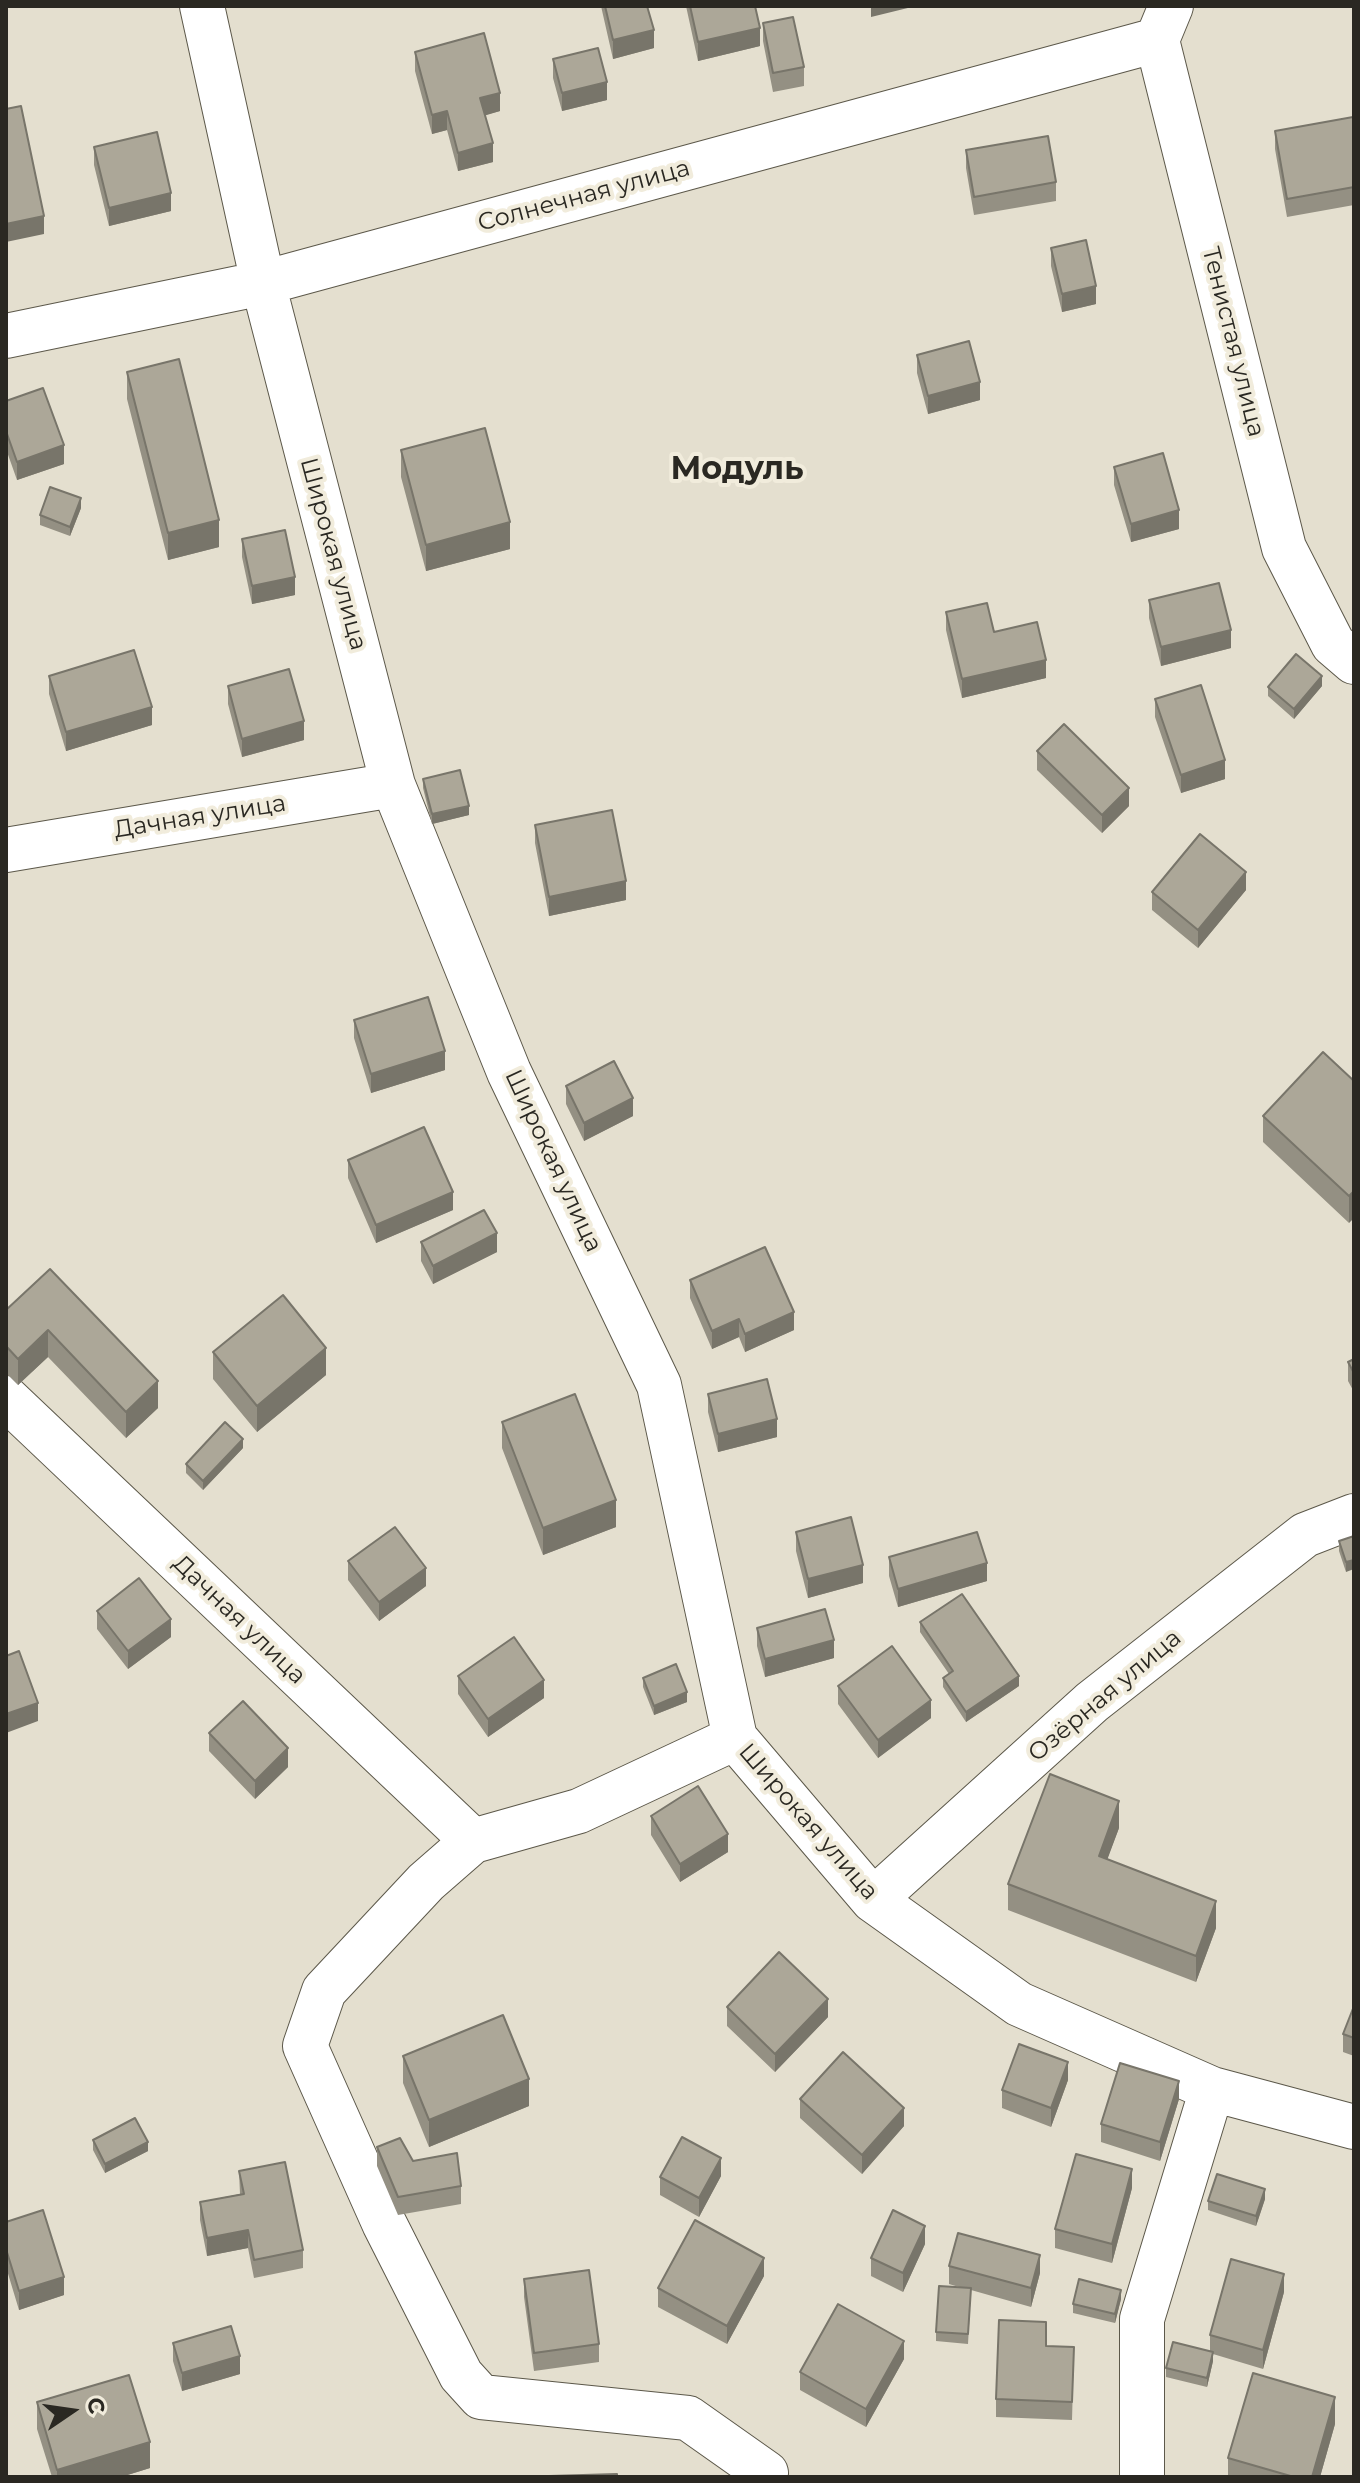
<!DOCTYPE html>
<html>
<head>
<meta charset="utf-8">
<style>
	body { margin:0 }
	#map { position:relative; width:1360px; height:2483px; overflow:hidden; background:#e4dfcf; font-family:Montserrat,sans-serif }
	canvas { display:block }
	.frame { position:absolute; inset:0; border:8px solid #2a2822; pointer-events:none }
	.north { position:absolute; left:32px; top:2371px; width:80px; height:80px; -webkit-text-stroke:6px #f1ecdc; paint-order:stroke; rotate:77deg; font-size:22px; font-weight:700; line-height:32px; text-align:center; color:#2a2822 }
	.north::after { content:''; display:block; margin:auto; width:28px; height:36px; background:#2a2822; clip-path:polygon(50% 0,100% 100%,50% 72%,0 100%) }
</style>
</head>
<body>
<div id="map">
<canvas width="1360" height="2483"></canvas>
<div class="frame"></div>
<div class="north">С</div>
</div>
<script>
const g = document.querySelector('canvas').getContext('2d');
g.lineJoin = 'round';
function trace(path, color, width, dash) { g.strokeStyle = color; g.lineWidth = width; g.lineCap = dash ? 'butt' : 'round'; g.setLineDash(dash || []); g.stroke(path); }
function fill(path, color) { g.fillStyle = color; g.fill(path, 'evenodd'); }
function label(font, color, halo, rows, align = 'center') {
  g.font = font + ' Montserrat,sans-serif'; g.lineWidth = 8; g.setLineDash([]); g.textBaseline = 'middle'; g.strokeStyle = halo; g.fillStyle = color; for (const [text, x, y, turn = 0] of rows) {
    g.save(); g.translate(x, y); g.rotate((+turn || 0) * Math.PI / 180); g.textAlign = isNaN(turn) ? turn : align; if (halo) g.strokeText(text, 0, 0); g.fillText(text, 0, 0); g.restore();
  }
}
const minor = new Path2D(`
	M202,6L263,283L393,785L509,1072L659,1385L735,1738L873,1900L1019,2004L1212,2089L1354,2127
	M1171,6L1157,40L1284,548L1333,644L1354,662
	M6,336L263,283L1157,40
	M6,850L393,785
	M6,1398L473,1841
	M735,1738L579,1811L473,1841L426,1882L324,1991L305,2046L384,2223L461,2375L481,2397L688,2418L766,2473L764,2477
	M873,1900L1092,1702L1305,1535L1354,1516
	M1142,2477V2319L1212,2089`);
trace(minor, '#5c584a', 46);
trace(minor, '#fff', 44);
fill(new Path2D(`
	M601,6H647L654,48L613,59Z
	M686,6H755L760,46L698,61Z
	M763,23L804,67V86L773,92L763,41Z
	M415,52L500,111L485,115L493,162L458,171L447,130L432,134L415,71Z
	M553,59L607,100L562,111L553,78Z
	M1354,122V205L1287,217L1275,149V131Z
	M94,147L171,211L109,226L94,165Z
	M966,150L1056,182V201L974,215L966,168Z
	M1051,248L1096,304L1062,312L1051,266Z
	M917,355L980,400L928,414L917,373Z
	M127,372L219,547L168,560L127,399Z
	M6,401L64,464L17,480L6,449Z
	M401,450L510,549L426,571L401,477Z
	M1114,467L1179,529L1131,542L1114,485Z
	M81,508L70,536L40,525V515Z
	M242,539L295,595L252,604L242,557Z
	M1149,600L1231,648L1161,666L1149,618Z
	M946,612L994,632L1046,678L962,698L946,630Z
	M49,676L152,725L66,751L49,694Z
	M228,686L304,740L242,757L228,704Z
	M1322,686L1294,719L1268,696V687Z
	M1155,699L1225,779L1181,793L1155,717Z
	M1037,751L1129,806L1102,833L1037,770Z
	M423,779L469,815L432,824L423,788Z
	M535,825L626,900L549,916L535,843Z
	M1246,890L1198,948L1152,910V892Z
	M354,1020L445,1070L371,1093L354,1038Z
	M1354,1081L1349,1223L1263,1142V1116Z
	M566,1086L633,1116L584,1141L566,1104Z
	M348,1160L453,1210L376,1243L348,1178Z
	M421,1242L497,1252L433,1284L421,1261Z
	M50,1269L158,1408L126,1438L48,1357L18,1385L6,1373V1310Z
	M690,1280L794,1330L745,1352L739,1337L712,1349L690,1298Z
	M213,1352L326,1375L257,1432L213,1379Z
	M1354,1359V1392L1348,1381V1362Z
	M708,1394L777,1437L718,1452L708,1412Z
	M502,1422L616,1527L543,1555L502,1448Z
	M243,1448L203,1490L186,1473V1464Z
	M796,1532L863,1583L808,1598L796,1551Z
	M1354,1536L1346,1572L1339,1551V1541Z
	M889,1557L987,1581L898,1607L889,1576Z
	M348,1561L426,1586L379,1621L348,1580Z
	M97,1611L171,1637L128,1669L97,1629Z
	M920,1622L1019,1686L966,1722L943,1687V1678L949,1674L920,1632Z
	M757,1628L834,1658L765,1677L757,1646Z
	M458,1676L544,1698L488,1737L458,1694Z
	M643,1678L687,1702L654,1715L643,1687Z
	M838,1686L931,1718L878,1758L838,1704Z
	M209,1733L288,1767L255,1799L209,1751Z
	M651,1816L728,1852L680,1882L651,1835Z
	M1119,1828L1107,1859L1216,1928L1196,1982L1008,1910V1884Z
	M1354,2006V2056L1343,2052V2034Z
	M727,2007L828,2017L775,2072L727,2026Z
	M403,2056L529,2106L429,2147L403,2083Z
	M1068,2080L1051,2127L1002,2108V2090Z
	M800,2099L904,2126L862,2174L800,2118Z
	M1179,2099L1160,2161L1101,2142V2124Z
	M93,2140L148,2151L105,2173L93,2150Z
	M377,2147L413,2161L461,2186V2204L398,2215L377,2166Z
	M239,2171L303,2250V2268L254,2278L248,2248L207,2256L200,2220V2202L240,2194Z
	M721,2176L699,2217L660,2195V2177Z
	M1132,2188L1112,2263L1055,2248V2229Z
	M1265,2199L1256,2226L1208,2210V2201Z
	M6,2222L64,2295L19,2310L6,2267Z
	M925,2244L903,2292L871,2276V2258Z
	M949,2266L1040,2273L1031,2307L971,2290L968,2344L936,2341V2332L959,2287L949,2284Z
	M764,2276L727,2344L658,2307V2288Z
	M524,2279L599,2344V2362L534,2371L524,2297Z
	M1284,2292L1263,2369L1213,2354V2361L1207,2387L1166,2377V2368L1210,2351V2335Z
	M1121,2299L1115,2323L1073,2313V2304Z
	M173,2343L240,2374L182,2391L173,2361Z
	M1046,2346L1074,2347L1072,2420L996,2417V2399Z
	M904,2359L866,2427L800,2390V2372Z
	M37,2402L150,2468L121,2477H52L37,2429Z
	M1335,2424L1320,2477H1228V2458Z`), '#949083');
fill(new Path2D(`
	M871,6H916L871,17Z
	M760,28V46L698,61V42Z
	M654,30V48L613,59V40Z
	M607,82V100L562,111V93Z
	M500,93V111L480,117V98Z
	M447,111V130L432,134V115Z
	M493,143V162L458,171V153Z
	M171,193V211L109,226V208Z
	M44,216V234L6,242V224Z
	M1096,286V304L1062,312V294Z
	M980,382V400L928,414V396Z
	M64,445V464L17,480V462Z
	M81,498V508L70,536V527Z
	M1179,510V529L1131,542V524Z
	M219,520V547L168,560V533Z
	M510,522V549L426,571V545Z
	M295,577V595L252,604V586Z
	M1231,630V648L1161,666V647Z
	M1046,660V678L962,698V679Z
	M1322,676V686L1294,719V709Z
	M152,707V725L66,751V732Z
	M304,721V740L242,757V739Z
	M1225,760V779L1181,793V775Z
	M1129,788V806L1102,833V815Z
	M469,806V815L432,824V814Z
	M1246,872V890L1198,948V930Z
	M626,881V900L549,916V897Z
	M445,1051V1070L371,1093V1074Z
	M633,1098V1116L584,1141V1123Z
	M1354,1191V1218L1349,1223V1196Z
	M453,1192V1210L376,1243V1225Z
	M497,1233V1252L433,1284V1266Z
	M794,1312V1330L745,1352V1334Z
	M739,1319V1337L712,1349V1331Z
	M48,1330V1357L18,1385V1359Z
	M326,1348V1375L257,1432V1406Z
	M158,1381V1408L126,1438V1412Z
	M777,1419V1437L718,1452V1434Z
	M243,1439V1448L203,1490V1481Z
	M616,1500V1527L543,1555V1528Z
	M1354,1560V1569L1346,1572V1562Z
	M987,1563V1581L898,1607V1589Z
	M863,1565V1583L808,1598V1579Z
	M426,1568V1586L379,1621V1602Z
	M171,1619V1637L128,1669V1651Z
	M834,1640V1658L765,1677V1659Z
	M1019,1676V1686L966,1722V1712Z
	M544,1680V1698L488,1737V1719Z
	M687,1692V1702L654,1715V1706Z
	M931,1700V1718L878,1758V1740Z
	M38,1703V1721L6,1733V1714Z
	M288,1748V1767L255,1799V1781Z
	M1119,1801V1828L1099,1882V1856Z
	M728,1834V1852L680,1882V1864Z
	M1216,1901V1928L1196,1982V1956Z
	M828,1999V2017L775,2072V2054Z
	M1068,2062V2080L1051,2127V2108Z
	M529,2079V2106L429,2147V2120Z
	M1179,2081V2099L1160,2161V2142Z
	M904,2108V2126L862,2174V2155Z
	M148,2142V2151L105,2173V2164Z
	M721,2158V2176L699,2217V2198Z
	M1132,2169V2188L1112,2263V2244Z
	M1265,2189V2199L1256,2226V2216Z
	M925,2226V2244L903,2292V2273Z
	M248,2230V2248L207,2256V2238Z
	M1040,2255V2273L1031,2307V2288Z
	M764,2258V2276L727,2344V2326Z
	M1284,2274V2292L1263,2369V2350Z
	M64,2277V2295L19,2310V2291Z
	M1121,2290V2299L1115,2323V2314Z
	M904,2341V2359L866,2427V2409Z
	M1213,2352V2361L1207,2387V2378Z
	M240,2356V2374L182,2391V2373Z
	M1335,2397V2424L1320,2477H1312Z
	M150,2442V2468L121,2477H57V2470Z`), '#78756a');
const building = new Path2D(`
	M605,6H647L654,30L613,40Z
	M690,6H755L760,28L698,42Z
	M793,17L804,67L773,73L763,23Z
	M484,33L500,93L480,98L493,143L458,153L447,111L432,115L415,52Z
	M598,48L607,82L562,93L553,59Z
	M21,106L44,216L6,224V109Z
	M1353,117L1354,187L1287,199L1275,131Z
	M157,132L171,193L109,208L94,147Z
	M1048,136L1056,182L974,197L966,150Z
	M1086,240L1096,286L1062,294L1051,248Z
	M969,341L980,382L928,396L917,355Z
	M179,359L219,520L168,533L127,372Z
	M43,388L64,445L17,462L6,431V401Z
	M485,428L510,522L426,545L401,450Z
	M1163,453L1179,510L1131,524L1114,467Z
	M50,487L81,498L70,527L40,515Z
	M285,530L295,577L252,586L242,539Z
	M1219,583L1231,630L1161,647L1149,600Z
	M987,603L994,632L1037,622L1046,660L962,679L946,612Z
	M134,650L152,707L66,732L49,676Z
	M1296,654L1322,676L1294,709L1268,687Z
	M289,669L304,721L242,739L228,686Z
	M1201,685L1225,760L1181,775L1155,699Z
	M1064,724L1129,788L1102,815L1037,751Z
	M460,770L469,806L432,814L423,779Z
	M612,810L626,881L549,897L535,825Z
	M1200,834L1246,872L1198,930L1152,892Z
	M428,997L445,1051L371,1074L354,1020Z
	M1323,1052L1354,1081V1191L1349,1196L1263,1116Z
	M614,1061L633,1098L584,1123L566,1086Z
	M424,1127L453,1192L376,1225L348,1160Z
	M484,1210L497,1233L433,1266L421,1242Z
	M765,1247L794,1312L745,1334L739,1319L712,1331L690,1280Z
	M50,1269L158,1381L126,1412L48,1330L18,1359L6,1346V1310Z
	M283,1295L326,1348L257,1406L213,1352Z
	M1354,1359V1373L1348,1362Z
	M767,1379L777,1419L718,1434L708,1394Z
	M575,1394L616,1500L543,1528L502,1422Z
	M225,1422L243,1439L203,1481L186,1464Z
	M851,1517L863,1565L808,1579L796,1532Z
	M395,1527L426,1568L379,1602L348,1561Z
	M977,1532L987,1563L898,1589L889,1557Z
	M1354,1536V1560L1346,1562L1339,1541Z
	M139,1578L171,1619L128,1651L97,1611Z
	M962,1594L1019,1676L966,1712L943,1678L953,1671L920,1622Z
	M825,1609L834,1640L765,1659L757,1628Z
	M514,1637L544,1680L488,1719L458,1676Z
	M892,1646L931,1700L878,1740L838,1686Z
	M19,1651L38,1703L6,1714V1656Z
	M676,1664L687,1692L654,1706L643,1678Z
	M243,1701L288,1748L255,1781L209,1733Z
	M1050,1774L1119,1801L1099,1856L1216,1901L1196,1956L1008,1884Z
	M698,1786L728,1834L680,1864L651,1816Z
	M779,1952L828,1999L775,2054L727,2007Z
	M1354,2006V2038L1343,2034Z
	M503,2015L529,2079L429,2120L403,2056Z
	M1019,2044L1068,2062L1051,2108L1002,2090Z
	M843,2052L904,2108L862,2155L800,2099Z
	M1120,2063L1179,2081L1160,2142L1101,2124Z
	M135,2118L148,2142L105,2164L93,2140Z
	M682,2137L721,2158L699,2198L660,2177Z
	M400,2138L413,2161L457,2153L461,2186L398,2197L377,2147Z
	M1076,2154L1132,2169L1112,2244L1055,2229Z
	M285,2162L303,2250L254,2260L248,2230L207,2238L200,2202L244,2194L239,2171Z
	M1217,2174L1265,2189L1256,2216L1208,2201Z
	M43,2210L64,2277L19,2291L6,2249V2222Z
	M893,2210L925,2226L903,2273L871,2258Z
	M695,2220L764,2258L727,2326L658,2288Z
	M958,2233L1040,2255L1031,2288L949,2266Z
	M1231,2259L1284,2274L1263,2350L1210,2335Z
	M589,2270L599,2344L534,2353L524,2279Z
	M1079,2279L1121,2290L1115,2314L1073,2304Z
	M939,2286L971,2288L968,2334L936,2332Z
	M838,2304L904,2341L866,2409L800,2372Z
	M999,2320L1046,2322V2346L1074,2347L1072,2402L996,2399Z
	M231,2326L240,2356L182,2373L173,2343Z
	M1173,2342L1213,2352L1207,2378L1166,2368Z
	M1253,2373L1335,2397L1312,2477H1294L1228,2458Z
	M129,2375L150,2442L57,2470L37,2402Z
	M617,2474V2477H549V2476Z`);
fill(building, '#aca798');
trace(building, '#78756a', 2);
label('24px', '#2a2822', '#f1ecdc', [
	["Солнечная улица",584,196,-15],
	["Тенистая улица",1233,342,76],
	["Широкая улица",333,554,75],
	["Дачная улица",200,817,-9],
	["Широкая улица",553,1161,65],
	["Дачная улица",239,1620,44],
	["Озёрная улица",1105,1696,-40],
	["Широкая улица",808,1822,49]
]);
label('bold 32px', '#2a2822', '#f1ecdc', [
	["Модуль",737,470]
]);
</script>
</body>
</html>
